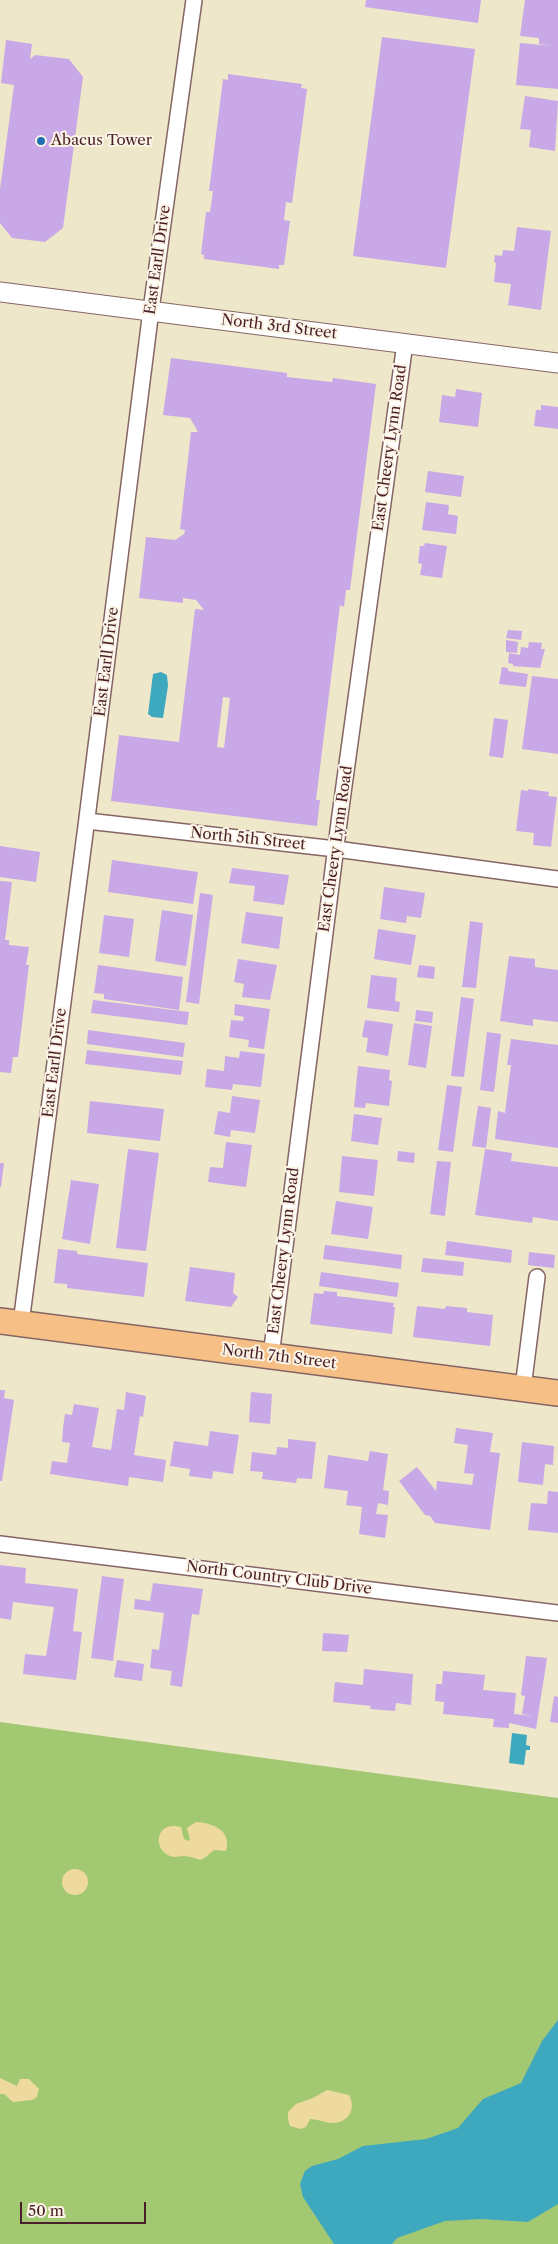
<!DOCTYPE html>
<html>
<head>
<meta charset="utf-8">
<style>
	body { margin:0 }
	#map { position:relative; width:558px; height:2244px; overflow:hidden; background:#efe7ca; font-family:"Libre Caslon Text",serif }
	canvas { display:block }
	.scale { position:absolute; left:20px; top:2202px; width:126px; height:22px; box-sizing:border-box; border:2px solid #4a1f2b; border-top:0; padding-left:6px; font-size:15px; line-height:18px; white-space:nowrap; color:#4a1f2b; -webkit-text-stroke:4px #fcf5e5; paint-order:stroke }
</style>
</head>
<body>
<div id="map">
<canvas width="558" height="2244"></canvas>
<div class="scale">50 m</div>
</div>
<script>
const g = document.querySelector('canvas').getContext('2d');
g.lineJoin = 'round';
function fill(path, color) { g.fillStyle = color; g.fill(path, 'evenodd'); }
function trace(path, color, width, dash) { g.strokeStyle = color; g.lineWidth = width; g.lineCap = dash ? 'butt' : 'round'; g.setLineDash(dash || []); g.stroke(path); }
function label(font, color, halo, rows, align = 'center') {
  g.font = font + ' "Libre Caslon Text",serif'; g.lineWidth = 4; g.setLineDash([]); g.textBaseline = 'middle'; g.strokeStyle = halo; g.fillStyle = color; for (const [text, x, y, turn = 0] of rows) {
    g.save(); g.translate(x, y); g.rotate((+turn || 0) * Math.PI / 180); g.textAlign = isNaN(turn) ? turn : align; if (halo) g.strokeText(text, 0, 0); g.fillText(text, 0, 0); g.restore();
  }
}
fill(new Path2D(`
	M0,1722L558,1798V2244H0Z`), '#a3c872');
fill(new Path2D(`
	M196,1822C214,1823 232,1831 226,1851L214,1850C195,1866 205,1858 184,1856C181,1856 176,1857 173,1857C151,1851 155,1820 181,1827L184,1839L189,1841L190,1840L187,1828Z
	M62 1882a13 13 0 1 1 26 0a13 13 0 1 1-26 0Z
	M0,2078L17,2086L20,2079H29L39,2089L37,2097L32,2100L13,2102L4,2094H0Z
	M327,2090L349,2095C356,2108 350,2122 333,2123C325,2123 318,2119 310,2119L306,2127L301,2129L290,2126L288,2119V2112L296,2104L313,2098Z`), '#eeda9e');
fill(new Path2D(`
	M161,672L167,675L168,686L163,718L152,717L148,714L153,674Z
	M512,1733L527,1735L526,1745L530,1746V1750H526L524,1765L509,1763Z
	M558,2020V2204L528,2222L482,2219L445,2221L397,2238L392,2244H334L303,2197L300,2184L305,2171L312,2166L338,2159L363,2146L426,2139L458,2128L483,2099L521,2083L542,2041Z`), '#3ea8bf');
fill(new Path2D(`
	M366,0H481L478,23L365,7Z
	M525,0H558V89L516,85L520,43L553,46L539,44V38L520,36Z
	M382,37L475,49L446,268L353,256Z
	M6,40L32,44L30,59L35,55L69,59L83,77L63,228L45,242L12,238L0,223V189L14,85L1,83Z
	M228,74L302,84L301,88L307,89L292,203L286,202L284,220L290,221L284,265H279V269L204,259V255L201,254L206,212H210L213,191H209L223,79L228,80Z
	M525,96L558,101L555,151L529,147L531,130L520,129Z
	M517,227L551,231L541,310L508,305L511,284L494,282L496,263L494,262L495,255L502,256L503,250L514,251Z
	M171,358L287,373V377L332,382L333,378L376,384L350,590H346L344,607L340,605L316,800H320L317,826L111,801L119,735L179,742L195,609L204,610L196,600L183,598V603L139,598L146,537L175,540L184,534L185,530L180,529L191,432H198L190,418L163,415ZM223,697L230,698L224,748L217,747Z
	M456,389L482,393L478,427L439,422L442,395L455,397Z
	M541,405L558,407V429L534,426L536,410H541Z
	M428,471L464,476L461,497L425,492Z
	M426,502L449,505L448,514L458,516L456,534L422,530Z
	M425,543L447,546L442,578L420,575L422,564L418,563L420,546H424Z
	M508,630L522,631L521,640L506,638Z
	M506,640L518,642L517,653L506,652Z
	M529,642L542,643L541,649H545L540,668L513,666V664L508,663L509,653L520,655L521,647L528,648Z
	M502,667L508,668V671L528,674L526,687L499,684Z
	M532,676L558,679V754L522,749Z
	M494,718L508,720L503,758L489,756Z
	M528,789L549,792L548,796L557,797L551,847L533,845L534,833L516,831L521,790L528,791Z
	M0,846L40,852L36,882L0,877Z
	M112,860L198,872L193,904L108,892Z
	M232,868L289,875L284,905L253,901L255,886L229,883Z
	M0,881L12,882L5,940H9V945L29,947L26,965H29L18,1057H13L11,1073L0,1072Z
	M384,887L425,893L421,918L407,916L406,923L380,919Z
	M200,893L213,895L199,1004L186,1002Z
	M162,910L193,915L186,966L155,961Z
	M246,912L283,917L279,949L241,943Z
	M104,915L134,919L129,957L99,953Z
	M470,921L483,923L476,988L462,987Z
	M378,929L416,935L411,965L374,959Z
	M509,956L535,959V967L558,970V1022L533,1019V1026L500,1021Z
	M238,959L277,965L270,1000L242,997L244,984L234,982Z
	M98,965L183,977L179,1010L104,999V994L94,993Z
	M419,965L435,967L434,979L417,977Z
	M371,975L397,978L395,1001L400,1002L399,1012L367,1008Z
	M461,997L474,999L464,1077L451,1076Z
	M93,1000L189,1012L187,1025L91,1013Z
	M235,1004L270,1009L264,1049L248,1047L249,1040L229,1037L231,1020L243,1021L244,1017L234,1015Z
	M416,1010L433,1012L432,1023L415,1021Z
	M365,1020L393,1024L388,1056L366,1052L368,1038L362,1037Z
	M414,1023L432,1026L426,1068L408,1065Z
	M88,1030L185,1043L183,1057L87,1044Z
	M487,1032L501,1034L494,1092L480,1090Z
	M511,1039L558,1045V1148L495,1139L498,1111L505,1113L511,1065H507Z
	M87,1050L183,1061L181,1075L85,1064Z
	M240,1051L265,1054L261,1087L233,1084L232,1090L205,1087L207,1069L224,1071L225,1056L239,1058Z
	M358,1066L390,1070L389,1080L392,1081L389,1106L366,1103L365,1108L354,1107Z
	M447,1085L462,1087L453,1152L438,1150Z
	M232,1096L260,1100L255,1133L231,1130L230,1137L214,1134L218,1111L230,1113Z
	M90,1101L164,1109L160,1141L87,1133Z
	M478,1106L491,1108L486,1148L472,1146Z
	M354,1114L382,1118L378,1145L351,1141Z
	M226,1142L252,1145L246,1187L208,1182L210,1167L223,1168Z
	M128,1149L159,1153L146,1251L116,1248Z
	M485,1149L512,1153L511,1161L558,1167V1221L533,1217L532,1223L475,1215Z
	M398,1151L415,1153L414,1163L397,1161Z
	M342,1156L378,1160L374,1196L339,1192Z
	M437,1161L451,1162L445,1216L430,1214Z
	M0,1163H4L1,1187H0Z
	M71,1180L99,1184L90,1244L62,1239Z
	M336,1201L373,1207L368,1239L331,1234Z
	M447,1241L512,1250L511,1263L445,1255Z
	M325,1245L402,1255L401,1269L323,1259Z
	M58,1249L77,1251V1254L148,1263L144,1297L67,1288V1284L54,1283Z
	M529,1252L555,1255L554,1268L528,1265Z
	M423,1258L464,1262L463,1276L421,1272Z
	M190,1267L235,1273L233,1293L238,1297L231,1307L185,1301Z
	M321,1272L399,1283L397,1297L319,1286Z
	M324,1291L337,1292V1296L394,1303L393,1307H395L392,1334L310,1324L314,1293L323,1294Z
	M417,1306L445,1309L446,1306L467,1308V1312L493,1315L490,1346L413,1337Z
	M0,1390H5L4,1398L14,1400L2,1481H0Z
	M126,1392L146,1396L143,1417L140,1416L134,1455L166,1460L163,1482L129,1477L128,1486L50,1474L52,1461L67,1463L70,1443L62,1442L63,1428L65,1414L72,1415L74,1404L99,1408L92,1447L111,1450L117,1409L124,1410Z
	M251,1392L272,1394L270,1424L249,1422Z
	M456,1428L493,1433L490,1452L500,1453L490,1530L435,1523L430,1516L425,1515L399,1481L417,1467L436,1491L437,1481L472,1485L474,1474L464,1473L468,1445L454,1443Z
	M210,1431L239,1435L233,1474L213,1471L212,1479L189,1476L190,1469L170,1466L174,1441L208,1446Z
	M288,1439L316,1442L312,1479L297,1478L296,1483L262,1479L263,1472L250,1471L252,1452L276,1455L277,1447L288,1448Z
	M522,1442L554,1446L553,1465L545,1464L543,1485L518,1482Z
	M370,1451L388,1454L383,1490L389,1491L388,1505L378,1503L376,1514L388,1515L385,1538L359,1534L362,1507L346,1505L348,1491L324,1488L328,1455L368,1461Z
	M548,1491L558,1492V1533L528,1530L531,1503L547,1504Z
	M0,1565L26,1568L25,1583L78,1589L73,1631L82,1632L76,1680L23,1674L25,1654L46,1656L54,1607L13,1602L11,1620L0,1618Z
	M102,1576L124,1579L113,1661L91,1658Z
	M153,1583L203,1589L199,1615L192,1614L182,1687L170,1685L172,1671L150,1668L152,1649L159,1650L164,1613L134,1609L135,1599L150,1601Z
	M323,1633L349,1635L347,1652L322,1651Z
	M526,1656L547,1658L536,1729L509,1723V1728L493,1727L494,1719L443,1714L444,1702L435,1701L436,1684H442L443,1671L485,1675L483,1690L516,1693L514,1714L535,1716L522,1714L525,1696L521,1695Z
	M117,1660L144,1664L142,1681L114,1677Z
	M364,1669L413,1674L411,1705L396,1703L395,1711L370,1709L371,1706L333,1702L335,1682L363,1685Z
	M554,1696L558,1697V1723L550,1722Z`), '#c8a8e6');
const minor = new Path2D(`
	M87,821L336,849L558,879
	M21,1323L86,826L151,310L194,0
	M271,1356L340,815L405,343
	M523,1388L537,1277
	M0,1544L558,1613`);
const tertiary = new Path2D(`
	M0,292L558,363`);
const primary = new Path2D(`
	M0,1321L558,1393`);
trace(minor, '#846563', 18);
trace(tertiary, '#846563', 21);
trace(primary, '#846563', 28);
trace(minor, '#fff', 15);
trace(tertiary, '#fff', 19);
trace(primary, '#f5bf86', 25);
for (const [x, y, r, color] of [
	[41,141,5,"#1f6fb2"]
]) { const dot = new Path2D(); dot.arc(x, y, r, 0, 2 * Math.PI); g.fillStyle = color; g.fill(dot); trace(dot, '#fcf5e5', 2); }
label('15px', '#4a1f2b', '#fcf5e5', [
	["Abacus Tower",51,141]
], 'left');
label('15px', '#4a1f2b', '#fcf5e5', [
	["East Earll Drive",158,260,-82],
	["North 3rd Street",279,327,7],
	["East Cheery Lynn Road",390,448,-82],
	["East Earll Drive",107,662,-83],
	["North 5th Street",248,839,6],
	["East Cheery Lynn Road",336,849,-82],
	["East Earll Drive",55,1063,-83],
	["East Cheery Lynn Road",284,1251,-83],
	["North 7th Street",279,1357,7],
	["North Country Club Drive",279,1578,7]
]);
</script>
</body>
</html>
